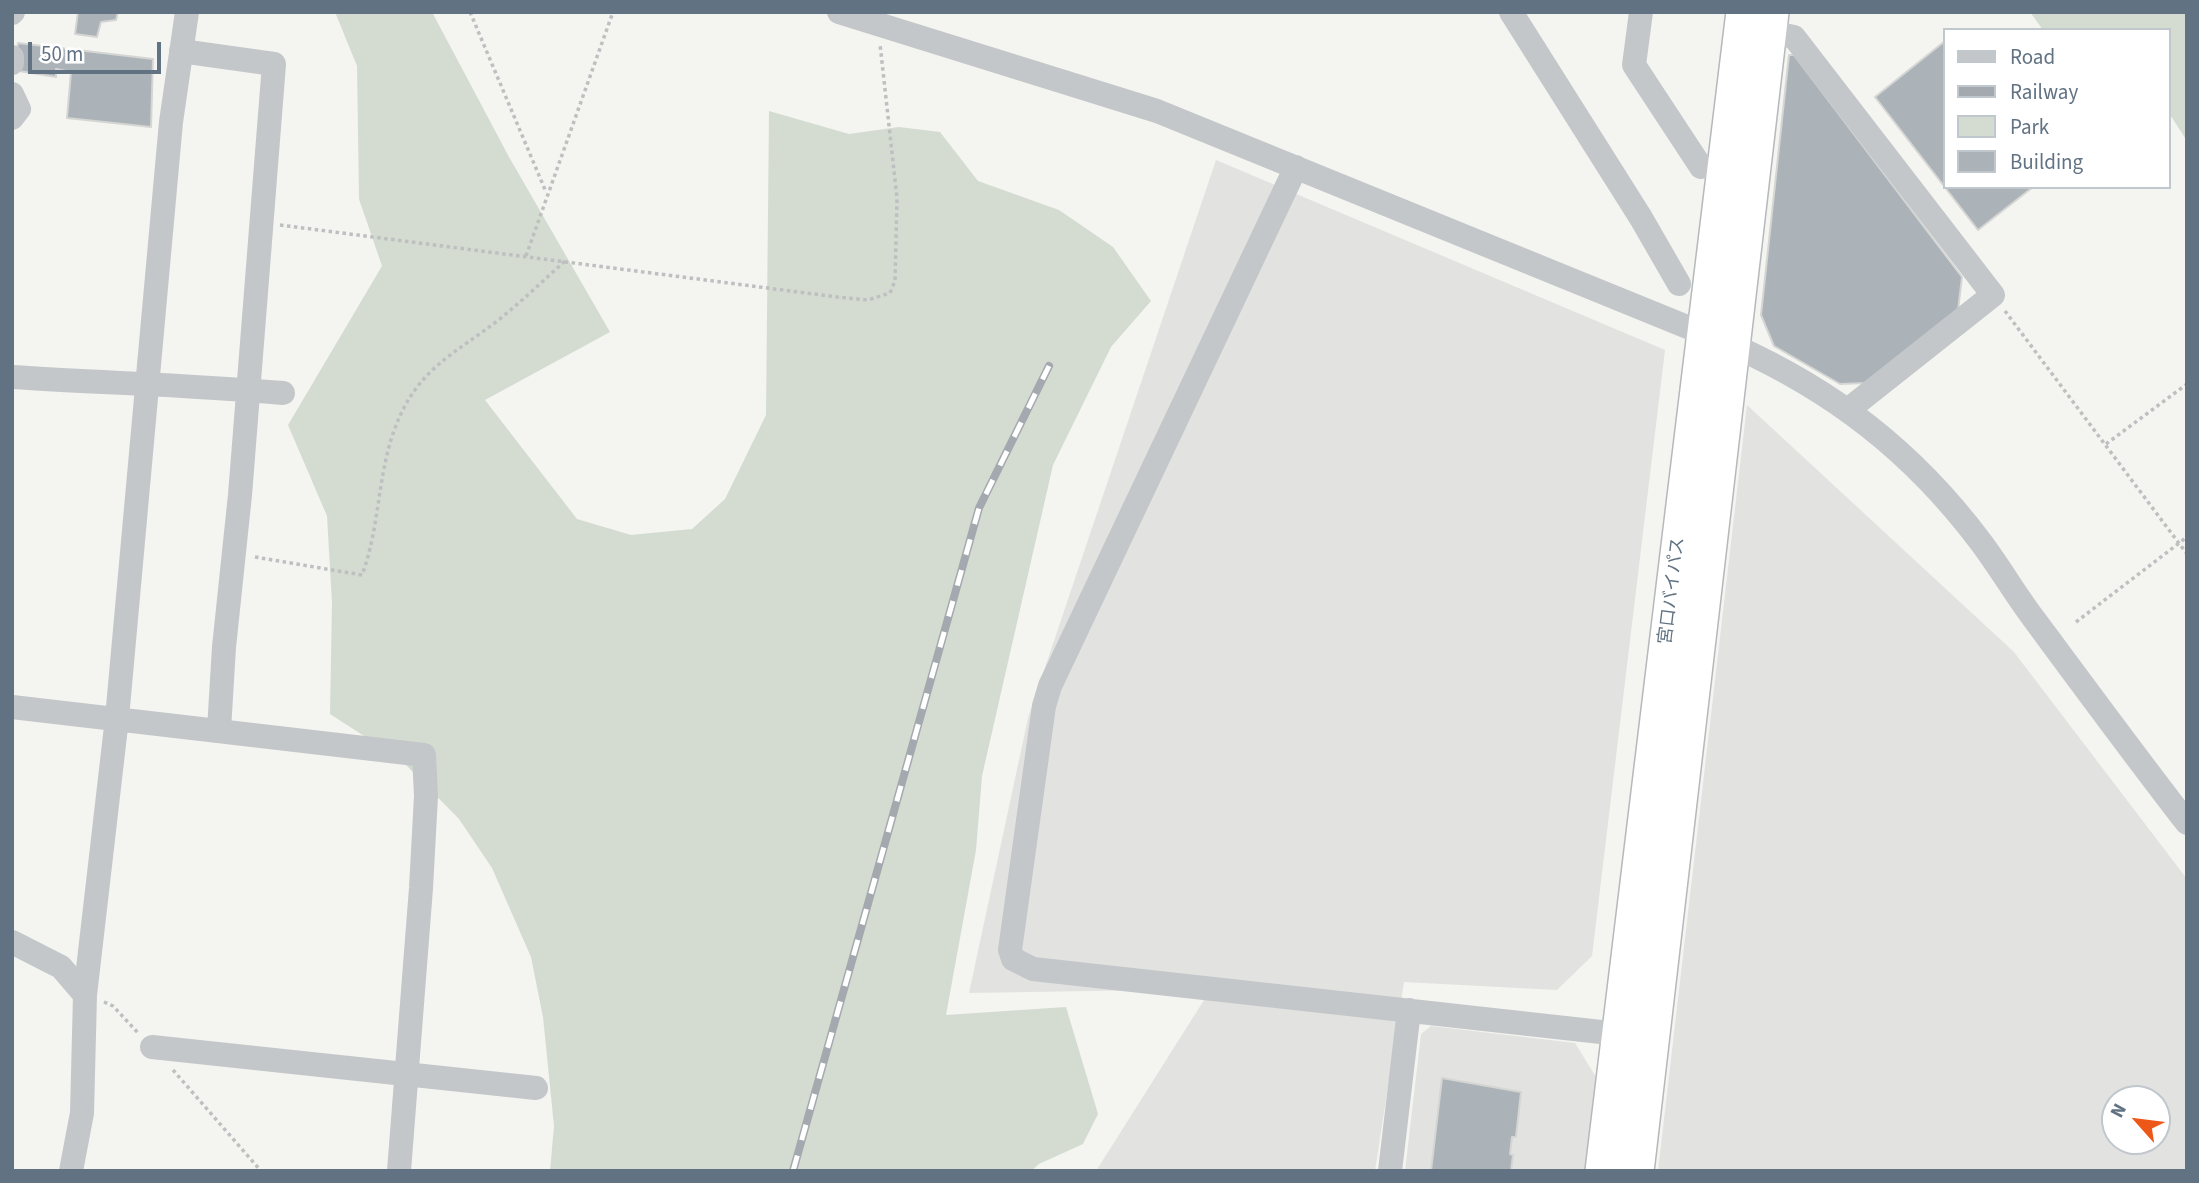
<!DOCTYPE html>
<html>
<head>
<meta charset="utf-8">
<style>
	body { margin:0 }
	#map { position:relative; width:2199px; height:1183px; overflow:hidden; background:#f4f4f0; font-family:"Source Sans 3",sans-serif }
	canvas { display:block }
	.frame { position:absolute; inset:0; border:14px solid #617283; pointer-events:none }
	.legend { position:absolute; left:1943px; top:28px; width:228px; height:161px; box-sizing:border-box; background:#fff; border:2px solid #c0c7cd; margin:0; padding:9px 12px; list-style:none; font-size:21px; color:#617283 }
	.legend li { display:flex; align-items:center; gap:14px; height:35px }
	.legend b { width:35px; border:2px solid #c0c7cd }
	.north { position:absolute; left:2101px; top:1085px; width:70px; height:70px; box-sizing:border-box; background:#fff; border:2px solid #c0c7cd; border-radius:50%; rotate:298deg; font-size:19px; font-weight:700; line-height:28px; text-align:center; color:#617283 }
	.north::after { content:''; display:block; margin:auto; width:24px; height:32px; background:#ed5717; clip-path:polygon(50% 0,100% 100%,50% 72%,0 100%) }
	.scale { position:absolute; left:28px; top:42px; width:133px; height:32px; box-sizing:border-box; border:4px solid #617283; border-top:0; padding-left:9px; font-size:21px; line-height:24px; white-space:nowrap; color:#617283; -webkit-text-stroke:5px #fff; paint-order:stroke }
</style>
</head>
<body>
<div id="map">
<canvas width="2199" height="1183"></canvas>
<div class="frame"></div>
<ul class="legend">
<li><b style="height:9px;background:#c3c7ca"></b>Road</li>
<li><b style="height:9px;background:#a3a9af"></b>Railway</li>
<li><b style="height:19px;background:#d4dcd1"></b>Park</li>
<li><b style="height:19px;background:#abb3b9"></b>Building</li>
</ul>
<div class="north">N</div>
<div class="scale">50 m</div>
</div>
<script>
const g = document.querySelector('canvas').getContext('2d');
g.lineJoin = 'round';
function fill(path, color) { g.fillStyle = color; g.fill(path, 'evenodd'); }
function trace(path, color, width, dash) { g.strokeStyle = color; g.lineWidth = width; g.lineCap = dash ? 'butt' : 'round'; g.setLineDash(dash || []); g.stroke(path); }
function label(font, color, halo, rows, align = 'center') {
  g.font = font + ' "Source Sans 3","Noto Sans JP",sans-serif'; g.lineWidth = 7; g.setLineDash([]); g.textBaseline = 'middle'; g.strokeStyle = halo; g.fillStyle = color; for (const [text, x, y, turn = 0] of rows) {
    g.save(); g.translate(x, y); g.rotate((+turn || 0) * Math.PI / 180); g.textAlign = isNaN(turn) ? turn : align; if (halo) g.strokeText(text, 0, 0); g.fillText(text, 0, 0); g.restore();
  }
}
fill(new Path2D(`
	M1216,160L1665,350L1592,956L1557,990L1404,982L1375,1171H1096L1211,989L969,993L1028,718Z
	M1747,405L2014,652L2187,879V1171H1658ZM2115,1099H2157V1141H2115Z
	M1431,1026L1575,1043L1596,1077L1585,1171H1405L1421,1034Z`), '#e2e3e1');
fill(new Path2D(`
	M335,12H432L509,157L610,332L485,400L577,519L631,535L692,529L725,499L766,415L769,111L849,134L899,127L940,132L978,181L1059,210L1113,247L1151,301L1111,347L1053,465L982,776L976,850L946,1015L1066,1007L1098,1114L1083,1144L1039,1164L1031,1171H550L554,1126L543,1017L531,957L492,868L459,819L401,760L330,714L332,603L327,516L288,425L382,266L359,199L357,66Z
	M2030,12H2187V141L2169,113V30H2043Z`), '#d4dcd1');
const building = new Path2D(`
	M78,12H118L116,20L101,22L97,37L75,34Z
	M1945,41V187H2033L1978,230L1875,97Z
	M18,43L153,59L151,127L67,118L71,72L56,69V77L13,70Z
	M1789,55H1794L1962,277L1958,310L1865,383L1840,384L1774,346L1761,315Z
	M1442,1078L1521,1092L1516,1137H1512L1510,1154L1513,1155L1511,1171H1431Z`);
fill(building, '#abb3b9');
trace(building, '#d5d5d3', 2);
const highway = new Path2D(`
	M1603,1171L1744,12
	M1636,1171L1771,12`);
trace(highway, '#b5b9bc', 38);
trace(new Path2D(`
	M470,12L546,192
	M280,225L837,297L868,300L890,293L895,281L897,198L880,44
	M526,256L613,12
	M2005,311L2187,554
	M2106,444L2187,384
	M255,557L362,575C380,527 377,476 395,428C418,367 454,355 501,318C523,300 544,280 565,261
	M2076,622L2187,537
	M104,1002L113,1006L139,1034
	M173,1070L261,1171`), '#bdbfc1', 3.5, [3.5, 3.5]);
trace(new Path2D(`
	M839,12L1157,111L1734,346C1834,391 1913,452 1980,541C1999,566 2015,594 2034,619C2085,688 2135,756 2187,823
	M1511,12L1641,218L1679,284
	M1641,12L1634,65L1701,167
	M12,13L13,12
	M1769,32L1794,37L1993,295L1849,409
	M181,51L274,64L240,495L224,647L219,730
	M12,57V63
	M12,94L19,109L12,118
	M1296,167L1050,686L1044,706L1010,950L1013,959L1033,969L1619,1034
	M12,377C103,383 193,385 283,393
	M12,707L424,755L426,796L421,888L399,1171
	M12,942L61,967L85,995
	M152,1047L536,1088
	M71,1171L82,1113L85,995L117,718L171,122L187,12
	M1390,1171L1409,1010`), '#c3c7ca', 24);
trace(highway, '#fff', 35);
const rail = new Path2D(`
	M793,1171L979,508L1049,366`);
trace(rail, '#a3a9af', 8);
trace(rail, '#fff', 5, [16]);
label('18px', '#617283', '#fff', [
	["宮口バイパス",1673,591,-83]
]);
</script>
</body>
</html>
